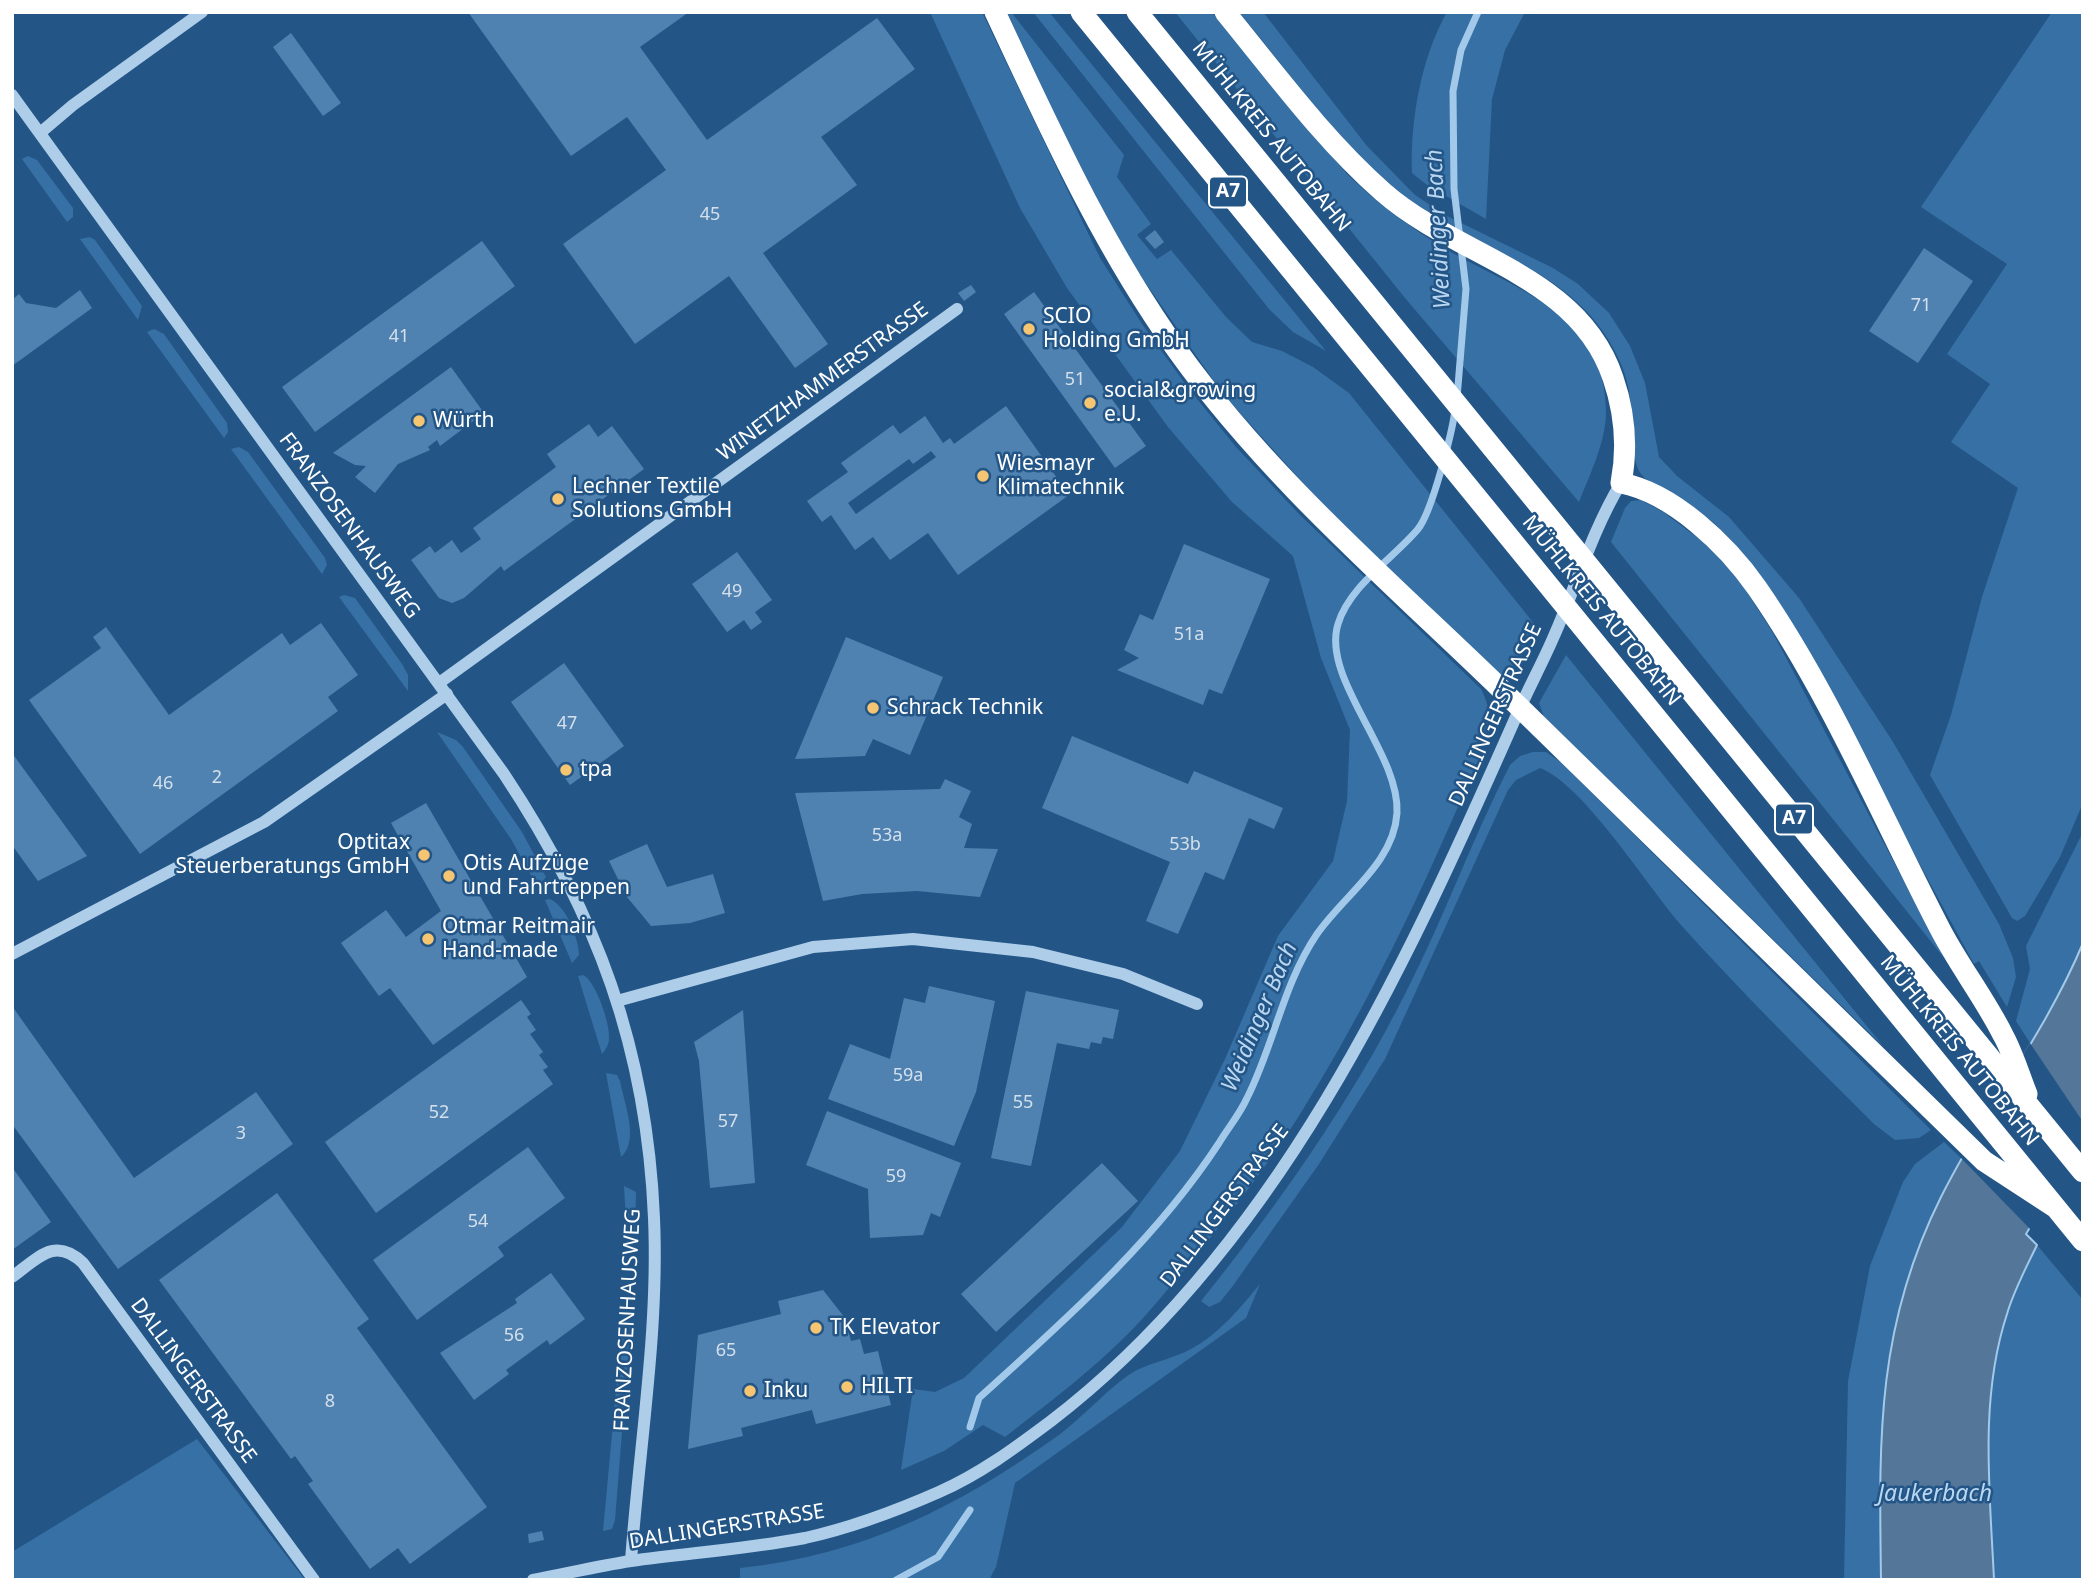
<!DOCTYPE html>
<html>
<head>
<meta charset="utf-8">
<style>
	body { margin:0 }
	#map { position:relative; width:2095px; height:1592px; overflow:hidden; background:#235687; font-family:"Noto Sans",sans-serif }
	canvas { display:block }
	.frame { position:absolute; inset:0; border:14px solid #fff; pointer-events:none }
</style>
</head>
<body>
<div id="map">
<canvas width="2095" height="1592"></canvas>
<div class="frame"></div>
</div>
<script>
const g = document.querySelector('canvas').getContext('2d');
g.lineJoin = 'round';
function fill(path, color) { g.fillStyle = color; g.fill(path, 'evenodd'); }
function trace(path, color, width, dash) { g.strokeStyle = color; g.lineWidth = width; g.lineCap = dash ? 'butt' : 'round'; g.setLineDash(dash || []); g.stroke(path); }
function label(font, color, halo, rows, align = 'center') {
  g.font = font + ' "Noto Sans",sans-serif'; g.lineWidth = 5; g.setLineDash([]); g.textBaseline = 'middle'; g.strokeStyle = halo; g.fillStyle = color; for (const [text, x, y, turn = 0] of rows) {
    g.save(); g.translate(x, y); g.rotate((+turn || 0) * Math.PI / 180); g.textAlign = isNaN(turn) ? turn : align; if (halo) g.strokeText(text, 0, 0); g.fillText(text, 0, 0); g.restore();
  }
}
fill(new Path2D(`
	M930,12H982L1100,258L1142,324L1189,389L1236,447L1299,514L1481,689C1487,701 1490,710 1488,724C1485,757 1466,789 1453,818C1408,921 1357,1024 1297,1119C1254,1186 1203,1248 1152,1308C1110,1357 1055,1398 1005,1437L983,1425L944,1451L901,1470L913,1389L935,1392L964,1378L1122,1227L1180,1151L1225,1059L1278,936L1333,861L1347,801L1350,730L1321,658L1293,556L1232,502L1168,427L1067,288L1020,208Z
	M1007,12H1011L1124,155L1117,177L1151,224L1137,235L1157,259L1171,250L1226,317L1252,342L1282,351L1313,367L1349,393L1536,626L1509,680L1502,678L1322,504L1223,394L1124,252L1059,124Z
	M1033,12H1049L1326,351L1293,332L1269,309Z
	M1175,12H1212L1347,174C1376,202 1409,227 1444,248C1513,289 1606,313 1606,411C1606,442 1590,474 1579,502L1405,298Z
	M1239,12H1263L1367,146L1415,195L1447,216L1553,268L1578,284L1609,313L1630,346L1645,383L1659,457L1677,476L1729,517L1799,598L1893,742L1999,924L2013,958L2016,977L2007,1007L1979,961L1974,964L1770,589C1750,562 1730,535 1703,514C1685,500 1656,492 1641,474C1630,460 1632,411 1629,391C1624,361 1605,330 1584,309C1536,260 1466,244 1413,204C1345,153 1293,77 1239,12Z
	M1447,12H1525L1505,50L1492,99L1486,219L1427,185L1412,173C1410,121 1421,58 1447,12Z
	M2052,12H2083V803L2060,857L2025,916L2017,921L2012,918L1930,775L1951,715L1982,597L2018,488L1951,442L1990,384L1947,354L2007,264L1921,207Z
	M28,156L37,160L73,208V217L67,222L22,159Z
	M90,237L95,240L142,306L138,320L80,239Z
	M154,329L164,334L227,423L228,432L224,438L147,332Z
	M239,447L248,452L325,558L327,565L322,574L231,449Z
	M1641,500L1663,512L1702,541L1738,578L1773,633L1945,959L1611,542L1625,508L1631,501Z
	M344,595L355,598L402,664L408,675V691L339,597Z
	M1566,655L1883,1046L1544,717L1539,703Z
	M437,732L456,740L463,747L522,832L546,877L538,888L511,839Z
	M1533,752H1546L1561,762L1931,1130L1919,1138L1895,1140L1874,1124C1809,1059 1743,994 1681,925C1648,887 1583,784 1540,768L1516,780L1508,790L1385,1059L1319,1164L1232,1287L1220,1302L1209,1307L1201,1301C1278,1205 1351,1102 1406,992C1444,918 1472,839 1510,765L1520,756Z
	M2083,832V943L2064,989L2032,1046L2016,1021L2030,969L2026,946Z
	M549,899C565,903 579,939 579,955L572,963L545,900Z
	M583,975C596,981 610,1024 609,1038C609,1045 606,1049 602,1054L578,976Z
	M606,1073L617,1075L620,1081C624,1103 640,1141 621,1157Z
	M1944,1142L1963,1160C1876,1306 1879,1416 1881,1580H1844L1848,1381L1870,1266L1903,1182L1915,1164Z
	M624,1186L636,1192L635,1231L627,1239Z
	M2037,1245L2083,1300V1580H1994C1990,1492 1979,1399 2007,1314C2014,1290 2026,1268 2037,1245Z
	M1260,1284L1246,1318L1015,1483L996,1567L989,1580H740V1568C864,1555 959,1506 1059,1435C1082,1418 1114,1382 1137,1370C1154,1362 1174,1358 1191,1349C1219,1334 1240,1308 1260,1284Z
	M623,1316L630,1320L634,1332L627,1370L615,1520L612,1529L603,1531Z
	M197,1439L305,1580H12V1552Z`), '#3770a4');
const water = new Path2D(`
	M2083,943V1139L2026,1234L2037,1245C2026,1268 2014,1290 2007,1314C1979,1399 1990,1492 1994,1580H1881C1879,1439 1876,1327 1941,1197C1984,1110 2045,1034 2083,943Z`);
fill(water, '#537699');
trace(water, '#a2c9ea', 2);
fill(new Path2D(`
	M2030,1043L2083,1122V1146L2032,1231L1960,1157Z`), '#235687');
trace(new Path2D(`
	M1457,398L1466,289L1454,189L1453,91L1461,50L1478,12
	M970,1427L979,1398C1065,1320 1155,1241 1219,1143C1228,1128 1240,1114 1247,1098C1274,1045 1283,984 1317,934C1344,895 1394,863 1397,813C1400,753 1321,679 1338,624C1350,585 1394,558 1418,529C1432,512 1452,433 1455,410
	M896,1580L938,1557L970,1510`), '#a2c9ea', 7);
fill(new Path2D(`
	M468,12H689L640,47L707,140L877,18L915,69L821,137L857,185L763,253L828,344L795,368L729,276L635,344L563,244L666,170L627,117L571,156Z
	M291,33L341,103L323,116L273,47Z
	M1155,230L1164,242L1155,249L1145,238Z
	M482,241L515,286L315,432L282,387Z
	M1924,248L1973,281L1918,363L1869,331Z
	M971,285L976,292L964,301L958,293Z
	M80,290L92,308L12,366V300L19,294L26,303L56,308Z
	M1034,292L1146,446L1115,468L1004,314Z
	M451,367L484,413L440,446L437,440L428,447L430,450L398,464L375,493L355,477L366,466L355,465L333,453Z
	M1006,406L1069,495L958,575L928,533L890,560L873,537L855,550L831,515L822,522L807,501L848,472L841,463L893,425L900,434L925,416L943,443L950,438L954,444ZM931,451L936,457L856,514L848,503L909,459L913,464Z
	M589,424L598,437L612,426L644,469L504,571L501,566L464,598L452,603L439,598L411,560L430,546L435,553L452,540L461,553L481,539L473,528L556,467L547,454Z
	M1184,544L1270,579L1222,694L1209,689L1203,705L1117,670L1139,658L1124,650L1140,614L1153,620Z
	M737,552L772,600L755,612L762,622L751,630L744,620L727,632L692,584Z
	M321,623L358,675L328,697L338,711L140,854L29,700L101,648L93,637L106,627L169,715L282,633L290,645Z
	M846,637L943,677L910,755L873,739L865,756L795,759Z
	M564,663L624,746L570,785L511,702Z
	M1072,736L1188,784L1194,771L1283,808L1274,829L1249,818L1224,880L1205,872L1178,934L1146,921L1170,862L1042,808Z
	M12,753L87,856L38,881L12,845Z
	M945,779L971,791L959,817L972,824L964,848L998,849L980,897L917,891L862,894L823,901L795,793L940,789Z
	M426,803L527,977L433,1045L390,988L379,996L341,943L386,910L406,937L441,911L391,823Z
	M647,844L667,887L713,874L725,913L690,923L651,926L627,897L609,861Z
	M929,986L995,1001L976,1092L954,1146L828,1099L850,1044L890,1059L904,998L925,1003Z
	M1026,991L1119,1010L1113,1039L1103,1037L1101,1044L1091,1042L1089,1049L1057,1043L1031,1166L991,1158Z
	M521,1000L531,1014L527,1017L536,1030L530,1034L543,1052L539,1055L548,1067L543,1070L553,1084L376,1213L325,1142Z
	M12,1006L134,1178L256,1092L293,1144L118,1269L12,1124Z
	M743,1010L755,1183L710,1188L699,1061L694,1042Z
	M827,1111L961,1163L940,1217L931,1213L923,1235L870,1238L868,1189L806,1165Z
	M528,1147L565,1198L498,1247L504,1256L417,1320L373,1260Z
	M1102,1163L1138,1201L996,1332L961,1294Z
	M12,1167L51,1222L12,1250Z
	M277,1193L369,1319L357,1328L487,1507L410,1564L398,1548L370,1569L308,1484L313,1481L295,1456L291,1459L159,1280Z
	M551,1273L585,1319L550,1345L547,1340L506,1370L509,1374L474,1400L440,1353L517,1303L515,1299Z
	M823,1290L845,1318L851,1341L860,1339L864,1354L878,1351L891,1405L816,1424L812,1410L741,1428L743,1436L688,1449L698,1335L781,1314L778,1301Z
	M542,1531L544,1540L529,1543L528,1534Z`), '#5082b1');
trace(new Path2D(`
	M12,95L504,774C597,914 647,1049 654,1218C659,1332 639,1448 631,1561
	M40,133L73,105L202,12
	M439,683L957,309
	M12,954L264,822L447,694
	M617,1001L813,947L913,939L1033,952L1123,974L1197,1004
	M12,1277C38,1258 55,1236 83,1263L314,1580
	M533,1580C565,1574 598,1566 631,1561C689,1553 747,1549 805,1538C850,1528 896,1511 939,1492C980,1474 1015,1448 1051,1421C1277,1248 1403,972 1515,719C1527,691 1542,664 1554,636C1577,584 1592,531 1621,483`), '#aecde9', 12);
trace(new Path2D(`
	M995,12C1050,129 1102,245 1177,350C1269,479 1393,584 1506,694C1665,850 1824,1006 1984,1161L2056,1208
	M1081,12L2083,1241
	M1137,12L2083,1172
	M1225,12C1275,73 1323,139 1383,192C1458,258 1578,274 1613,378C1625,413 1628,447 1621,483C1673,493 1727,545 1757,588C1829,692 1880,813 1938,925C1957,963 1984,997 2003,1035C2013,1053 2019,1074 2027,1094`), '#fff', 21);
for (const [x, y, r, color] of [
	[1029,329,7,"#f5c571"],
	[1090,403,7,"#f5c571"],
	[419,421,7,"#f5c571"],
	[983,476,7,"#f5c571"],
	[558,499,7,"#f5c571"],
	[873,708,7,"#f5c571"],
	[566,770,7,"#f5c571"],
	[424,855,7,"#f5c571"],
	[449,876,7,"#f5c571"],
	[428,939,7,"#f5c571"],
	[816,1328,7,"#f5c571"],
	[847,1387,7,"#f5c571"],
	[750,1391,7,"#f5c571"]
]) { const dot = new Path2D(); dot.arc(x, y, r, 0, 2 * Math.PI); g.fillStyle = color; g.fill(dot); trace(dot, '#235687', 2.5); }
label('18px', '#d3e0ec', null, [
	["45",710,215],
	["71",1921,306],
	["41",399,337],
	["51",1075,380],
	["49",732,592],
	["51a",1189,635],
	["47",567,724],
	["2",217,778],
	["46",163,784],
	["53a",887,836],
	["53b",1185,845],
	["59a",908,1076],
	["55",1023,1103],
	["52",439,1113],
	["57",728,1122],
	["3",241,1134],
	["59",896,1177],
	["54",478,1222],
	["56",514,1336],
	["65",726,1351],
	["8",330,1402]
]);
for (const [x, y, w] of [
	[1228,192,38],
	[1794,819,38]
]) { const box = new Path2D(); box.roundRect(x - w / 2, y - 15.5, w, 31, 5); g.fillStyle = '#235687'; g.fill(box); trace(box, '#fff', 2); }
label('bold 19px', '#fff', null, [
	["A7",1228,192],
	["A7",1794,819]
]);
label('21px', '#fff', '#235687', [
	["MÜHLKREIS AUTOBAHN",1271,137,51],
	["WINETZHAMMERSTRASSE",823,382,-36],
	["FRANZOSENHAUSWEG",349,526,54],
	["MÜHLKREIS AUTOBAHN",1601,611,51],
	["DALLINGERSTRASSE",1496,715,-66],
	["MÜHLKREIS AUTOBAHN",1959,1051,51],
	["DALLINGERSTRASSE",1225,1206,-53],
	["FRANZOSENHAUSWEG",628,1320,-87],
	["DALLINGERSTRASSE",193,1381,54],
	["DALLINGERSTRASSE",727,1527,-9]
]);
label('21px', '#fff', '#235687', [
	["SCIO",1043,317],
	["Holding GmbH",1043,341],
	["social&growing",1104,391],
	["e.U.",1104,415],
	["Würth",433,421],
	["Wiesmayr",997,464],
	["Klimatechnik",997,488],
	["Lechner Textile",572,487],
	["Solutions GmbH",572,511],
	["Schrack Technik",887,708],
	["tpa",580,770],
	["Optitax",410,843,"right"],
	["Steuerberatungs GmbH",410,867,"right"],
	["Otis Aufzüge",463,864],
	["und Fahrtreppen",463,888],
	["Otmar Reitmair",442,927],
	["Hand-made",442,951],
	["TK Elevator",830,1328],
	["HILTI",861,1387],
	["Inku",764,1391]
], 'left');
label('italic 23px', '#bad7f1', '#235687', [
	["Weidinger Bach",1439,229,-93],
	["Weidinger Bach",1260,1017,-67],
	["Jaukerbach",1935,1494]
]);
</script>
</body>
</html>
